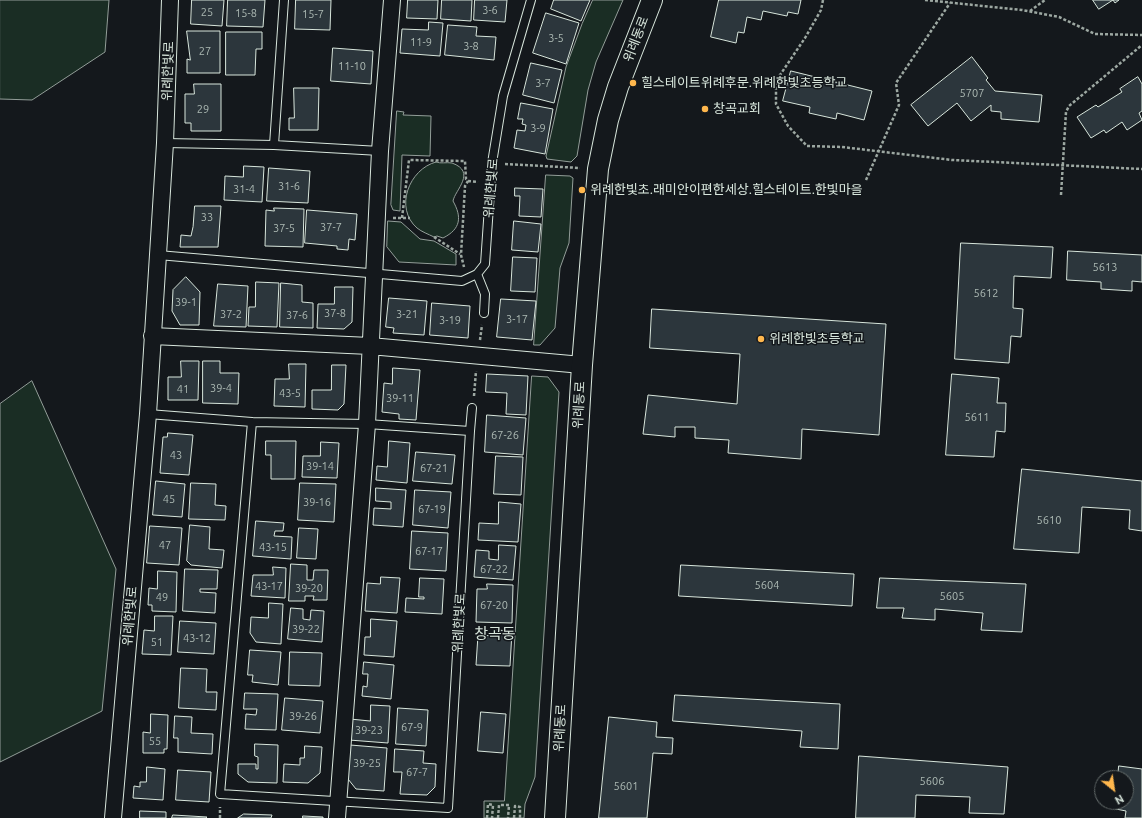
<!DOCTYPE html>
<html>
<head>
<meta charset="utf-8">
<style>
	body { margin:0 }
	#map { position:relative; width:1142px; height:818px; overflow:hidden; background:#14181c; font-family:Ubuntu,sans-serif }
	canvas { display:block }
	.north { position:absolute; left:1094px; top:770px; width:40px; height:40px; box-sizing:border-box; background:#14181c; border:1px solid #626a69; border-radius:50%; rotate:150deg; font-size:11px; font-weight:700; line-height:16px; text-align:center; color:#d8e6dc }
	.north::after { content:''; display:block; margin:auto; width:14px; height:18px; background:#ffb74d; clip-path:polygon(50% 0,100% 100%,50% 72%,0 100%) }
</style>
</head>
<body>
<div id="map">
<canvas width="1142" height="818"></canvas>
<div class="north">N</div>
</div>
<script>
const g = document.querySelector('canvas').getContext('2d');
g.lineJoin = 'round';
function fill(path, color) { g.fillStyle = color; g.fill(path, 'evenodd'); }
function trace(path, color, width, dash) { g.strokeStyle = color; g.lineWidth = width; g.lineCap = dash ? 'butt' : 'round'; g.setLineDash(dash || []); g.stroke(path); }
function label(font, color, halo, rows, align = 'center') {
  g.font = font + ' Ubuntu,"Noto Sans KR",sans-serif'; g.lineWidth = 3; g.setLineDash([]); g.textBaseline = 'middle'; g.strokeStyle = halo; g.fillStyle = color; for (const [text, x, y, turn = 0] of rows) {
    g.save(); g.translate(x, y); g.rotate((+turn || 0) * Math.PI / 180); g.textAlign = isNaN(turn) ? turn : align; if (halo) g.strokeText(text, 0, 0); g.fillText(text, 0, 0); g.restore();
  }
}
const green = new Path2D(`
	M0,0H109L105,52L32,100L0,99Z
	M593,0H623L596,62L588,90L577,156L571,162L547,159L546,156L566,67L582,24Z
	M397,111L404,112L403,115L431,116L430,156L402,155L400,211L393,210L391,205Z
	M436,162C441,164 446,162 452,163C477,172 455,190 453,201C462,217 461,229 443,238L437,236L434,237C428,234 422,232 417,228C394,208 409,169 436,162Z
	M546,175L570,176L573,178L569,243L560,268L555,328L540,345H534Z
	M388,221L401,222L420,239L434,241L456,254V265L399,262L387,247Z
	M532,376L548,377L559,392L535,777L525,804L524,818H484V801H504Z
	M32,381L116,569L102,711L0,762V404Z`);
fill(green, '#1a2d24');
trace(green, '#939e99', 1);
const building = new Path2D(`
	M192,0H224L222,26L191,24Z
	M228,0H265L263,27L227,26Z
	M296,0H331L330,30L295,29Z
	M408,0H438L437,19L407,18Z
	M442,0H472L471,21L441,19Z
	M475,0H507L505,22L474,20Z
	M554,0H590L581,21L551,9Z
	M719,0H801L798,14L788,12L787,16L763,11L761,20L747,17L744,33L738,32L736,43L711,37Z
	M1093,0H1119L1115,3L1113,0L1099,9Z
	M546,13L579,23L566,64L533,53Z
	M429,22L443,23L440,56L400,53L402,29L428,30Z
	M448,25L477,27L476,36L496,37L494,60L445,55Z
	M187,31H220V73H187V59L190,60Z
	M226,32H262V49H256L255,75H226Z
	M333,48L373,51L371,84L331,81Z
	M972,57L988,78L986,80L995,91L1042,95L1039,122L1001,119V112L991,111V105L971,121L957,103L928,126L911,105Z
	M531,63L562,70L554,103L523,95Z
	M791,71L872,91L864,120L837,113L836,119L809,113L810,107L783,101Z
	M1138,77L1142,84V111L1139,113L1142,120L1127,130L1122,122L1106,133L1104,130L1091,138L1077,117L1096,105L1098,107L1122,92L1120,89Z
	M194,84H221V131H191V123H185V94H194Z
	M294,88H319L318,130H289V118H294Z
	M521,103L553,109L545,154L514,148L517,130L525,131L526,125L522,124L523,119H518Z
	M244,166L264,167L262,202L224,200L225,176L243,177Z
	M269,168L310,171L308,203L267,201Z
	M515,188L543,189L541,217L519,216L520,196H515Z
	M195,206H221L218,247H180L181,235L191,236L193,227Z
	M274,208L304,209L303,247L265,246L266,210L274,211Z
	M307,210L357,214L355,240L349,239L348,250L337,249V246L305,243Z
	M514,221L541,224L538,252L512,250Z
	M961,243L1053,247L1051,278L1014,276L1013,308L1023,309L1021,337L1011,336L1009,363L955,359Z
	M1068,251L1142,255V282L1132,281V291L1101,289V282L1067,280Z
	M513,257L537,258L535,292L511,291Z
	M186,277L200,292L199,325H180L172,311L173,290Z
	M256,282L279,283L277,327L248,326L249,307H255Z
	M281,283L302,285V302L313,303V328L280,327Z
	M218,284L248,286L246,327L214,326Z
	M335,287H353L352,322L344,329L317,328L318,304H334Z
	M389,298L427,301L424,335L393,333L394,328L386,327Z
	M501,299L536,301L532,340L497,337Z
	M432,303L470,306L468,338L430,335Z
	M652,309L886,324L879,435L802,429L801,459L728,453L729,440L695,438V427H675V437L643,434L648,395L737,404L740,354L650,348Z
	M181,361H199L198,400H168V377H181Z
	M203,361H220V373H239L238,404L203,403Z
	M289,364H306L305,407L274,406L275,379H289Z
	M332,365H346L344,404L338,410L312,409V390H331Z
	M393,368L420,370L416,420L399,419V414L382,412L384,383L392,384Z
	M487,374L528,376L526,415L506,414L507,393L486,392Z
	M952,374L999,378L997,403H1006L1005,432L996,431L994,457L946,455Z
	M487,415L526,418L523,455L485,452Z
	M168,433L193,435L189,475L160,473L163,437H167Z
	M266,441H296L295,479H271V455H266Z
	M389,441L410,443L407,483L376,480L377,466L387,467Z
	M321,442L339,443L337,478L302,477L303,456H320Z
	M416,452L455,455L452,484L413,481Z
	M496,456L523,457L521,495L494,494Z
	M1022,469L1142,481V531L1129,529L1130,510L1082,507L1079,553L1014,549Z
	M156,481L185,484L182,517L153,515Z
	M191,483L216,484L215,505L226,506L225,520L189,519Z
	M300,483L336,484L334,522L298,520Z
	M376,488L406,490L403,527L373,525L374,508L391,509V502L376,501Z
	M415,490L451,492L448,528L413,525Z
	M499,502L521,504L518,542L478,540L479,523L498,524Z
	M256,521L284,523L283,531H275L274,536L292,537L291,559L253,556Z
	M190,525L210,527L209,549L224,550L222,568L191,565L187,561Z
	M150,526L182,528L179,565L147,563Z
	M299,528L318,529L316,559L297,558Z
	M412,531L448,533L446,571L410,569Z
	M499,545L516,546L513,580L474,577L476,550L489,551V559L498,560Z
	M291,564L307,565V580H313L314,570H328L327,600H313L314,596H305V601H289Z
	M681,565L854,574L852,606L679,596Z
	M273,567L286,568L285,598L251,596L253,575H273Z
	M185,569L218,570L217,589H200V592L216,593L215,613L183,611Z
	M158,571L177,572L176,612L152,611V605H148L149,588L157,589Z
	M381,577L400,578L397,613L365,611L367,583L380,584Z
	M420,578L444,579L442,614L405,612L406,598L424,599V597H419Z
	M880,578L1026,584L1022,632L981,630L983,613L935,609V620L902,618L904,608H877Z
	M487,584L513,585L512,623L476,622L477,589H487Z
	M269,603L283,604L281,644L256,642L250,633L251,617L268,618Z
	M291,608L303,609V619L310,620L311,610L324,611L322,642L288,639Z
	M155,616H173L171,655L142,654L144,630L154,631Z
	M371,619L397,621L394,657L364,655L365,637H370Z
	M180,621L216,623L214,654L178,652Z
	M496,630L512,631L510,666L476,665L478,635L496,636Z
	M250,650L281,652L278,685L252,682L253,675H248Z
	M290,652L322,653L320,686L289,685Z
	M364,662L394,665L391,699L362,696L363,686L367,687L368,674H363Z
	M181,668L207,669L206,692H217L216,710L179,708Z
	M245,693L278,694L276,730L245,729L246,714L256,715L257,709H244Z
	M675,695L840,704L838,749L800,747L802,731L673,721Z
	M285,698L323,701L320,733L282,730Z
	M371,705L390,706L388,743L349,740L350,719L370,721Z
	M398,708L428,710L426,746L396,744Z
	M481,712L506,714L503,753L478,751Z
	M151,714L168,715L167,749H164V753H143V732L150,733Z
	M175,716L192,717L191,733L213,734L212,754L178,752V738H174Z
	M609,717L657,722L656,737L673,738L672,754L653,753L647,818H599Z
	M255,744L278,745L277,783L248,782L238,774V764H256V769H258V757L255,756Z
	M350,745L387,748L384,791L356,789L348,779Z
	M305,746L322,747L320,773L308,783L283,782L284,764L300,765V758H304Z
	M395,749L424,751L423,763L436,764L435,787L427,795L400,794L402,772H394Z
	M859,756L1008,767L1004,814L969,813L970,797L916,795L915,818H856Z
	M1119,766L1142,769V818H1125L1126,811L1116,809V802H1126V778H1118Z
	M147,767L165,769L163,800L133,798L134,786L140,787V782H146Z
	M178,770L211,772L209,802L176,800Z
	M140,811L166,812V818H140Z
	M244,814L272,815L271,818H238Z
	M173,815L207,817L206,818H172Z
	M303,816L323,817V818H303Z`);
fill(building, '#2c363c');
trace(building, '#d8e6dc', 1);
const service = new Path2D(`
	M165,143L274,145L380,151
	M274,145L284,0
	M158,255L462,281L477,274L485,264L492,163L503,96L531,0
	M477,274L485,294L484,313
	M148,414L252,422L367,424L470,431L448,808L220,794L252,422
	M470,431L472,408`);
const minor = new Path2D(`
	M152,336L370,346L582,365
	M113,818L148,414L165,143L170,0
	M337,818L367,424L380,151L392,0`);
const tertiary = new Path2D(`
	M555,818L582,365L598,169L608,120L618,87L652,0`);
trace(service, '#d8e6dc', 10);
trace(minor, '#d8e6dc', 18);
trace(tertiary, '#d8e6dc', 22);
trace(new Path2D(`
	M823,0L821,10L805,38L776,81V104L788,126L807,146L842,147L952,160L1142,169
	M925,0L1022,10L1059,17L1095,34L1142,35
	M1030,11L1045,0
	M505,164L580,168
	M866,180L899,105L896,83L950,3
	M468,181L478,182
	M1061,195L1066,112L1069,106L1142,45
	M393,218H410
	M402,218L409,160L465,161L466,179L468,181L465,186L461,255L464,267
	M434,237L460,254
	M480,340L482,325
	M474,396L476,371
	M220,818V807
	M487,818L488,804L493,805L492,818
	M498,818L499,805H509L508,818
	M514,818L515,806L520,807V818`), '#9da8a2', 2.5, [3, 2]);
trace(service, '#14181c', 8);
trace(minor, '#14181c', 16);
trace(tertiary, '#14181c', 20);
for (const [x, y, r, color] of [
	[633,83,4,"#ffb74d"],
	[705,109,4,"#ffb74d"],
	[582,190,4,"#ffb74d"],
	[761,339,4,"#ffb74d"]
]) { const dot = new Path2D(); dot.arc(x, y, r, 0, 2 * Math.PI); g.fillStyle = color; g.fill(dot); trace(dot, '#14181c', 1.5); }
label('11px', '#adbab4', null, [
	["3-6",490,10],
	["25",207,12],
	["15-8",246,13],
	["15-7",313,14],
	["3-5",556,38],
	["11-9",421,42],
	["3-8",471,46],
	["27",205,51],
	["11-10",352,66],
	["3-7",543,83],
	["5707",972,93],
	["29",203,109],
	["3-9",538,128],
	["31-6",289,186],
	["31-4",244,189],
	["33",207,217],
	["37-7",331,227],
	["37-5",284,228],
	["5613",1105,267],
	["5612",986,293],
	["39-1",186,302],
	["37-8",335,313],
	["37-2",231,314],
	["3-21",407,314],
	["37-6",297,315],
	["3-17",517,319],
	["3-19",450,320],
	["39-4",221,388],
	["41",183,389],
	["43-5",290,393],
	["39-11",400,398],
	["5611",977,417],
	["67-26",505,435],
	["43",176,455],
	["39-14",320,466],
	["67-21",434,468],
	["45",169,499],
	["39-16",317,502],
	["67-19",432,509],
	["5610",1049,520],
	["47",165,545],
	["43-15",273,547],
	["67-17",429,551],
	["67-22",494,569],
	["5604",767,585],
	["43-17",269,586],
	["39-20",309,588],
	["5605",952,596],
	["49",162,597],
	["67-20",494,605],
	["39-22",306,629],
	["43-12",197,638],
	["51",157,642],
	["39-26",303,716],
	["67-9",412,727],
	["39-23",369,730],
	["55",155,741],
	["39-25",367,763],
	["67-7",417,772],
	["5606",932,781],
	["5601",626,786]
]);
label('13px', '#d8e6dc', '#14181c', [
	["위례동로",636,39,-69],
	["위례한빛로",168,71,-88],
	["위례한빛로",491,188,-85],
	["위례동로",579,405,-87],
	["위례한빛로",130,616,-85],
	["위례한빛로",459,623,-87],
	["위례동로",560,728,-87]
]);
label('13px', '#d8e6dc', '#14181c', [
	["힐스테이트위례후문.위례한빛초등학교",641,83],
	["창곡교회",713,109],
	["위례한빛초.래미안이편한세상.힐스테이트.한빛마을",590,190],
	["위례한빛초등학교",769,339]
], 'left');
label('15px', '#d8e6dc', '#14181c', [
	["창곡동",495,634]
]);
</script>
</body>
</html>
